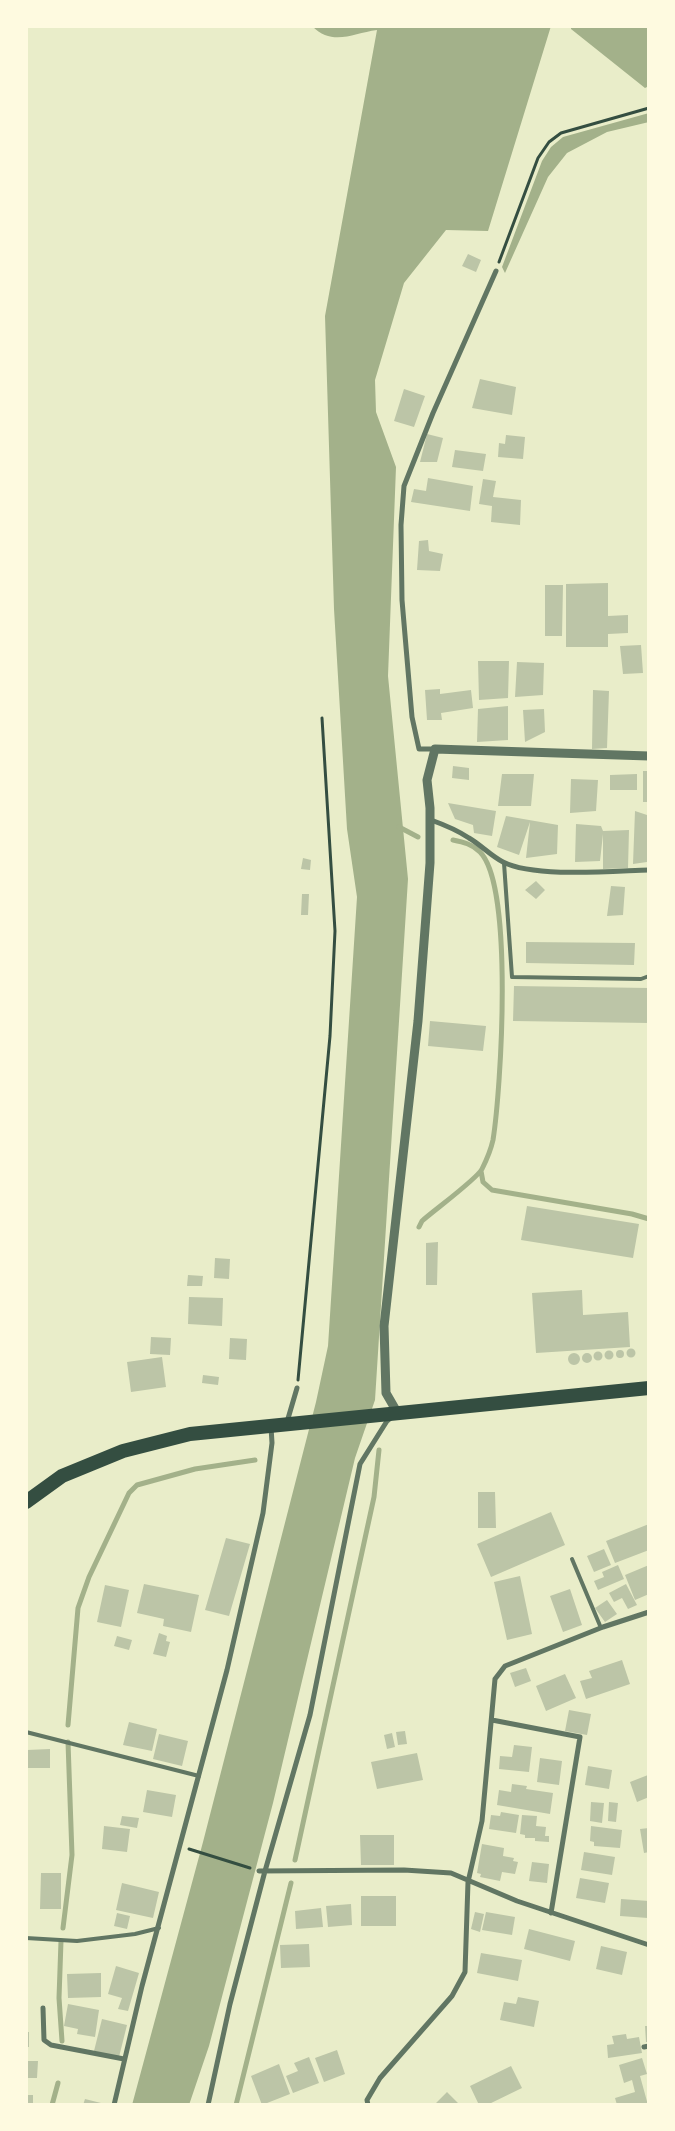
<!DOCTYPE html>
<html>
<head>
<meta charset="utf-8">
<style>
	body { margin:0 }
	#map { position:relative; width:675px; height:2131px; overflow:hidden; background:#e9edc9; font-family:"Varela Round",sans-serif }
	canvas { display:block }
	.frame { position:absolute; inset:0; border:28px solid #fefae0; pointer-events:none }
</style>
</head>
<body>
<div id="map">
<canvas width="675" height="2131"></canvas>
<div class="frame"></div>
</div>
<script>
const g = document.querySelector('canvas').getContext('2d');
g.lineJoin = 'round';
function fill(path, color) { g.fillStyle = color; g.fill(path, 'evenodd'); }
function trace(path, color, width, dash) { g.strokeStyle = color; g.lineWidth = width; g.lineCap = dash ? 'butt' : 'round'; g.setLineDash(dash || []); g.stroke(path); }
fill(new Path2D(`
	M312,26H551L488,231L446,230L404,283L375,380L376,412L396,467L388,676L408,879L375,1400L355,1458L273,1803L209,2046L189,2105H132L203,1842L316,1402L328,1346L357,897L347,829L334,609L325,316L377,30C353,33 333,47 312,26Z
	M571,26H649V86L645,88L571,29Z
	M649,113V122L607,132L567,153L548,177L505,273L502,267L542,161L551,147L563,137Z`), '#a3b18a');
trace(new Path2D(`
	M399,827L418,837
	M481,1171L483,1182L492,1190L632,1214L649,1219
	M419,1227L422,1221C433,1211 477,1179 482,1169C486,1161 491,1149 493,1140C501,1090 514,886 480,852C472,844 463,842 453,840
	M68,1725L78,1608L89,1577L129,1493L137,1485L195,1469L255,1460
	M295,1860L374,1497L379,1450
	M63,1928L72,1855L68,1742
	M61,1941L59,1998L62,2041
	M52,2105L58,2083
	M236,2105L291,1883`), '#a3b18a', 5);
fill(new Path2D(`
	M468,254L481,260L476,272L462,266Z
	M480,379L516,387L512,415L472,408Z
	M404,389L425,396L414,427L394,421Z
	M427,434L443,438L437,462H420Z
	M506,435L525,437L523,459L498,457L499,443L505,444Z
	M455,450L486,454L483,471L452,467Z
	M428,478L473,486L470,511L411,502L414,489L426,491Z
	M483,479L496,481L493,497L521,500L520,525L491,522L492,506L479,504Z
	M428,540L429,551L443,554L440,571L417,570L419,541Z
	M608,583V616L628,615V633L608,634V647H566V584Z
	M545,585H563L562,636H545Z
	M641,645L643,673L623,674L620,646Z
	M478,661H509L508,698L479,700Z
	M517,662L544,663L543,695L515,697Z
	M440,689V694L471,690L473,708L441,713L442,720H427L425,690Z
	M593,690L609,691L607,748L592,749Z
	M508,706V740L477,742L478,709Z
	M544,709L545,732L525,742L523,710Z
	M453,766L469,768V780L452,778Z
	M643,771H649V802H643Z
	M502,774H534L531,806H498Z
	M637,774V790H610V775Z
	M571,779L598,780L596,811L570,813Z
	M448,803L496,811L492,836L474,833L473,825L455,819Z
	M635,811L647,815L648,842L647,862L633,864Z
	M506,816L558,825L557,854L526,858L530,822L519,855L497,847Z
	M576,824L601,826L603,831L629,830L628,868L603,869V834L600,861L575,862Z
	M303,858L311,860L310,870L301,869Z
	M536,881L545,890L536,899L525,890Z
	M611,886L625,887L623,915L607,916Z
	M302,894H309L308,915H301Z
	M526,942L635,943L634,965L526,963Z
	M514,986L649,988V1023L513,1021Z
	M430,1021L486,1026L483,1051L428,1046Z
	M527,1206L639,1224L633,1258L521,1240Z
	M438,1242L437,1285H426V1243Z
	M215,1258L230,1259L229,1279L214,1278Z
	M188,1275L203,1276L202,1286H187Z
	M582,1290L583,1315L628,1312L630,1347L536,1353L532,1293Z
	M189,1297L223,1298L222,1326L188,1324Z
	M151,1337L171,1338L170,1355L150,1354Z
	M230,1338L247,1339L246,1360L229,1359Z
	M626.5 1353a4.5 4.5 0 1 1 9 0a4.5 4.5 0 1 1-9 0Z
	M616 1354a4 4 0 1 1 8 0a4 4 0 1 1-8 0Z
	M604.5 1355a4.5 4.5 0 1 1 9 0a4.5 4.5 0 1 1-9 0Z
	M593.5 1356a4.5 4.5 0 1 1 9 0a4.5 4.5 0 1 1-9 0Z
	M568 1359a6 6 0 1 1 12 0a6 6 0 1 1-12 0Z
	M582 1358a5 5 0 1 1 10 0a5 5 0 1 1-10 0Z
	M162,1357L166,1387L131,1392L127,1362Z
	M203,1375L219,1377L218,1385L202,1383Z
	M478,1492H495L496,1528H478Z
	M551,1512L565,1545L491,1577L477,1544Z
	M649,1524V1550L615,1563L606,1541Z
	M226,1538L250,1544L229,1616L205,1610Z
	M604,1549L611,1565L594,1572L587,1556Z
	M618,1565L624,1579L598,1590L594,1581L604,1577L602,1572Z
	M649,1565V1594L635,1600L625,1575Z
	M520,1576L532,1634L507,1640L494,1582Z
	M144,1584L199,1595L191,1632L163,1626L164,1619L137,1613Z
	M626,1584L637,1605L628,1609L622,1598L614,1602L609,1593Z
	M105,1585L129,1590L121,1627L97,1622Z
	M570,1589L582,1625L563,1632L550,1596Z
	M607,1600L617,1614L605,1622L595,1608Z
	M159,1633L167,1636L166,1641L170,1642L166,1657L153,1654Z
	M117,1636L132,1640L129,1650L114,1646Z
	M622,1660L630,1684L586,1699L580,1681L592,1678L589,1671Z
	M526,1668L531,1681L515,1687L510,1673Z
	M565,1674L576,1698L546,1711L536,1686Z
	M569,1710L591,1714L587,1735L565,1731Z
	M129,1722L157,1729L152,1751L123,1745Z
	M405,1731L407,1744L398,1745L396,1732Z
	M392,1733L395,1747L387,1749L384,1735Z
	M159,1734L188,1741L182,1766L153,1759Z
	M514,1745L532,1747L529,1772L499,1769L500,1756L512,1757Z
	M50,1749V1768H27V1750Z
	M417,1753L423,1780L377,1789L371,1762Z
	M540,1758L562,1761L559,1785L537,1782Z
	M588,1766L612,1770L609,1789L585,1785Z
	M648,1775L649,1797L637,1802L630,1782Z
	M512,1784L527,1786L526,1789L553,1793L550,1814L497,1805L499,1790L511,1792Z
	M147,1790L176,1795L172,1817L143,1812Z
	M591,1802L604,1803L602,1823L590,1821Z
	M609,1802L618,1803L616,1822L608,1821Z
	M501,1812L519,1815L516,1833L489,1829L491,1815L500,1816Z
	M522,1815L537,1816L536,1826L546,1827L545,1836H549V1842L535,1841V1838H525V1835L520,1834Z
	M122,1816L139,1818L137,1828L120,1825Z
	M104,1826L130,1829L127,1852L102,1849Z
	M591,1826L622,1830L620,1848L594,1846V1842L590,1841Z
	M649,1828V1852L644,1853L640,1829Z
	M360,1835H394V1865H361Z
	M482,1844L504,1848L503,1856L514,1858L513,1861L518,1862L515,1874L502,1872L500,1881L480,1877L481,1874L477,1873Z
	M584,1852L615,1857L612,1875L581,1870Z
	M532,1862L549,1864L547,1883L529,1881Z
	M41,1873H61V1909H40Z
	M580,1878L609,1883L605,1903L576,1898Z
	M122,1883L159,1892L153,1918L116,1910Z
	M361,1896H396V1926H361Z
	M621,1899L649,1901L648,1918L620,1916Z
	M351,1904L352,1925L328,1927L326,1906Z
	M321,1908L323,1927L296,1929L295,1911Z
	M475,1912L484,1914L480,1932L471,1929Z
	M486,1912L515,1917L512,1935L482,1930Z
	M117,1913L130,1916L127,1929L114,1926Z
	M529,1929L575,1941L570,1961L524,1949Z
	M309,1944L310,1967L281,1968L280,1945Z
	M601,1946L627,1952L622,1975L596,1969Z
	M481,1953L522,1960L518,1981L477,1973Z
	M116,1966L139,1973L128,2011L118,2009L122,1998L108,1994Z
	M101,1973V1997L68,1998L67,1974Z
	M518,1997L539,2001L534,2027L500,2020L504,2002L516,2004Z
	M68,2004L99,2010L95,2037L77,2034L78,2029L64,2026Z
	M102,2019L127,2025L119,2057L94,2051Z
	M645,2026H649V2042H646Z
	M26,2032H29V2047H26Z
	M626,2034L627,2039L639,2037L642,2053L608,2058L607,2045L614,2044L612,2036Z
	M337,2050L345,2074L324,2082L315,2058Z
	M309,2057L319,2083L293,2093L286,2076L298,2071L294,2063Z
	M642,2058L647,2074L640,2076L648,2105H617L615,2098L635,2092L632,2080L624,2083L619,2065Z
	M26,2061H38L37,2078H26Z
	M279,2064L290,2094L262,2105L251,2076Z
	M511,2066L522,2088L487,2105H479L470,2086Z
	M447,2092L460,2105H434Z
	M26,2095H33V2105H26Z
	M85,2099L105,2104V2105H83Z`), '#bcc5a7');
trace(new Path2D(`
	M499,262L538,158L549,142L561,133L649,108
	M298,1380L330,1036L335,931L322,718
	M189,1849L250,1868`), '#344e41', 3);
trace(new Path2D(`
	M504,863L512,977L641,979L649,976
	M572,1559L601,1628
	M26,1732L199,1776
	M26,1938L77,1941L135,1934L159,1928`), '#617663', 4);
trace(new Path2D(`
	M435,749H419L412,717L402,600L401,525L404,486L433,413L496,271
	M431,820C445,825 457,830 469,838C481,845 491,856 503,862C534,878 613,871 649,870
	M287,1422L297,1388
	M492,1720L580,1737L551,1913
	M259,1871L404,1870L451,1873L517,1901L649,1945
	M43,2008L44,2040L51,2045L124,2059
	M644,2047L649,2046
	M114,2105L142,1986L227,1670L263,1513L272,1443L271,1427
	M208,2105L230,2004L265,1871L310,1715L360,1464L387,1421L393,1416
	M368,2105L367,2100L380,2078L452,1996L465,1972L468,1882L482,1821L495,1679L505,1666L603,1627L649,1612`), '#617663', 5);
trace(new Path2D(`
	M397,1412L386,1393L384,1326L418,1021L430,863V808L427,780L435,749L649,756`), '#617663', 9);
trace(new Path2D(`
	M26,1502L62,1476L123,1451L190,1434L649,1388`), '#344e41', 14);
</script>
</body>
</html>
